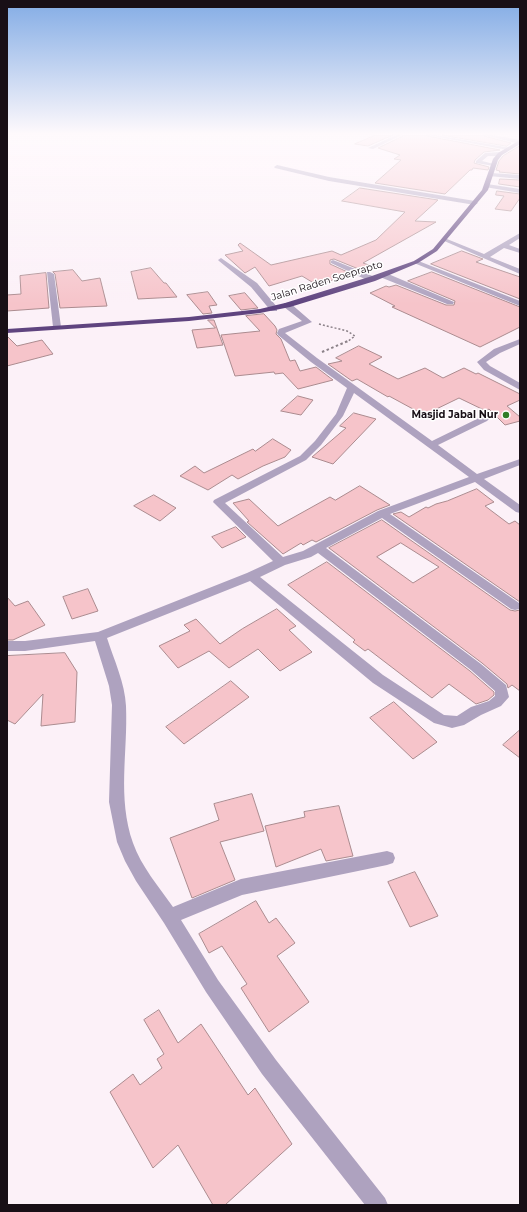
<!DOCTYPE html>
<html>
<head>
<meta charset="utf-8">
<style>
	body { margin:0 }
	#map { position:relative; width:527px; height:1212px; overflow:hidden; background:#fcf1f8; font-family:Montserrat,sans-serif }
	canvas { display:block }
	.frame { position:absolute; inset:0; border:8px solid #180f16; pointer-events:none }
</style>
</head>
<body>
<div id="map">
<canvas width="527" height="1212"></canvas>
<div class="frame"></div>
</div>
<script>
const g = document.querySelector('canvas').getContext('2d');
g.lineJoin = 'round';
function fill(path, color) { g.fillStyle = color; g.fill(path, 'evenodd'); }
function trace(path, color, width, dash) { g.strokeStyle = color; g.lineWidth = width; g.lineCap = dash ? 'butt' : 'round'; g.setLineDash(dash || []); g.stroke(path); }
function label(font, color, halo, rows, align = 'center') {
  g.font = font + ' Montserrat,sans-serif'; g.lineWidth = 3; g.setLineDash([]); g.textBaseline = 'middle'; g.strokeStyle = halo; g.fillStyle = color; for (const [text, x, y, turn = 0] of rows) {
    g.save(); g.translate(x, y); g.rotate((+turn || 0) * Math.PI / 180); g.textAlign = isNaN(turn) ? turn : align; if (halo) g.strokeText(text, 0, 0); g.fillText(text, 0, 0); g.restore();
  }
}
const building = new Path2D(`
	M376,135H393L368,146L355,144Z
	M403,135H426L427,136L500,150L484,152L475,160L474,163L489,167L488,170L473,168L472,170H470L445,194L375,183L401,160L394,159L400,155L378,148L403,136Z
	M442,135H483L484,136L511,143L507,146Z
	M520,146V174L499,172L500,171L496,170L499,161L503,156Z
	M500,179L520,180V187L499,184Z
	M360,188L438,200L415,221L436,222L363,263L369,265L361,270L334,259L330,260V264L352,274L343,279L339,278L317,285L302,276L269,286L255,267L245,273L225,255L243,251L238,245L240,243L271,265L332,251L341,255L376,240L405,212L342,201Z
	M497,191L520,194V198L511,211L495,209L504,196L496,195Z
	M462,251L483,259L476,262L520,277V299L431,264Z
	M151,268L164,283H166L177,297L138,299L131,272Z
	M73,270L82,281L100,278L107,306L60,308L55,274L53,272Z
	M432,272L520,307V327L480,347L392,307L395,306L370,293L386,286L389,287L396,285L446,305H454L455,301L408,281Z
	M46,273L49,308L7,311V295L21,294L20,276Z
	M208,292L217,305L209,306L212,313L203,314L187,295Z
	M245,293L258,308L241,310L229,296Z
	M264,314L275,326L277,330L276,334L281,339L290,361L295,360L300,371L316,367L333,380L298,389L283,373L275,374L274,372L235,376L221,335L260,331L246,316Z
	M208,320H214L223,345L197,348L192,330L215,328Z
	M7,336L17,346L42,340L53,354L7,366Z
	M359,346L382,357L369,364L398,379L425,368L443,378L464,368L476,374L478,373L520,394V400L507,406L520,417V421L505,425L489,409L486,411L459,398L424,415L389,396L388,397L357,379L352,381L328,364L342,361L336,358Z
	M298,396L313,400L301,415L281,411Z
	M354,413L376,419L333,464L312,457L346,428L340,426Z
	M273,439L291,450L285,457L263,466L238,479L232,475L208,490L180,476L195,466L204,473L253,449L255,451Z
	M360,486L390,505L377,510L316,542L312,540L303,545L301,543L283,554L247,522L249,521L233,503L249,499L278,526L330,497L335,500Z
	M477,489L494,502L485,506L509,524L515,521L520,525V602L393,514L401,512L409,517L426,507L428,508L436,504L447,501Z
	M154,495L176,508L160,521L134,506Z
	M382,520L510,610L515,611L520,610V691L512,685L508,688L507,684L482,663L329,548ZM401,543L439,567L413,583L377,557Z
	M236,527L246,537L222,548L212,537Z
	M327,562L470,671L494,692V695L488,700L476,704L449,684L432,698L368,649L365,651L353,642L355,640L288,585Z
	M88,589L98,611L72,619L63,597Z
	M7,597L15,606L28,601L45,625L13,640H7Z
	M277,609L296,626L289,630L312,652L280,671L258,649L229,668L209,651L178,668L159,646L190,631L184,625L196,619L220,644L242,629Z
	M65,653L77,672L75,722L41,726L43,694L15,724L7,720V656Z
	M231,681L249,697L184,744L166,727Z
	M394,702L437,742L413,759L370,718Z
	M520,730V758L503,745Z
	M252,794L264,831L220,842L235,880L192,898L170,838L219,820L214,804Z
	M339,806L353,856L326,861L321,849L276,867L265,826L305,817L304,812Z
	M415,872L438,916L410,927L388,882Z
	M256,901L269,923L276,918L295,943L277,956L309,1002L269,1032L241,988L247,984L222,946L209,953L199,934Z
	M159,1010L178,1043L201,1024L248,1095L255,1088L292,1144L225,1205H213L178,1145L153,1168L110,1092L133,1074L140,1085L162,1068L157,1059L164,1054L144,1020Z`);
fill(building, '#f6c4ca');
trace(building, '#ab8b8f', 1);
trace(new Path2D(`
	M319,324L347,331L355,336L347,342`), '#8b8188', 1.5, [2, 2]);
trace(new Path2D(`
	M322,352L348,341`), '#8b8188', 2, [2.5, 2.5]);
fill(new Path2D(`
	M396,135H402L373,149L368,148Z
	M427,135H436L511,148L508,150Z
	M484,135H492L520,140V144Z
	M485,153L500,152L503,154L500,156H488L482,161L494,164V166L476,163V161Z
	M277,165L329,177L475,201L478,203L475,205L329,181L275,168L274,167Z
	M491,173L520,175V179L489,176L488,175Z
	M487,184L520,189V193L485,187V185Z
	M520,233V238L509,245L520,249V253L504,248L490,257L520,269V274L442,240L447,239L484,254Z
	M221,258L257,283L277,307V311H271L251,287L219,261L218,260Z
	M333,260L375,277L376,279L372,281H369L331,263V261Z
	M416,260L520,301V306L414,263V261Z
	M47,272H50L54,274L61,327L57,329L53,327Z
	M380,273H386L454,302L453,304H447L380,277Z
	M284,303H290L312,322L285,333L317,358L432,441L481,417H487L489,419L487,421L438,445L477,474L520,459V465L484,479L520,505V513L516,512L475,482L390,514L519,603V609L515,610L511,609L382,518L326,548L481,664L506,685L509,697L501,706L481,715L464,725L452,728L434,723L373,683L250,581L107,638C114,660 125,683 126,706C128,753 117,797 133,843C141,866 159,887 173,907L241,879L387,851L393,853L395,858L393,863L387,865L242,895L181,920L218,980L276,1060L385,1198L388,1205H365L262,1074L206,992L164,923L136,881L125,861L117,842L109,802L112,705L109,686L95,641L25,651H7V641H25L98,632L247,573L273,561L213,502L214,500L300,456L315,441L336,414L347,388L311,362L278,335L277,333L279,329L302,321L284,307ZM354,393L469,477L378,511L303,551L283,557L225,503L306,460L321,445L343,416ZM318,553L471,670L495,691V696L489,701L471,707L457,716L444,715L383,675L260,577L285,565L311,557Z
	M520,339V344L500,353L486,362L490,366L520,383V390L484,370L477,362L494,349Z`), '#aea2bf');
fill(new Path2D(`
	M520,140V144L502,155L498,160L488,190L437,251L418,263L375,281L290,307L260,313L189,321L7,333V329L189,317L260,309L285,303L369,277L414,261L433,249L482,190L493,159L498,153Z`), '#5f447f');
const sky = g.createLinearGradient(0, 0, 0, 304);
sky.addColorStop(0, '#83ace5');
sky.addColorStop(0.44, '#fef9fc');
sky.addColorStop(1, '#fef9fc00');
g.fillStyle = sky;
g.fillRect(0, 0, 527, 304);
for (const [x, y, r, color] of [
	[506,415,4,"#2f7d26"]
]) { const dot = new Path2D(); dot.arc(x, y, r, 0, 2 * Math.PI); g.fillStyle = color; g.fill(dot); trace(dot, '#fff', 1.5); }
label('10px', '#180f16', '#fff', [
	["Jalan Raden Soeprapto",327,281,-17]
]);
label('bold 10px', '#180f16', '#fff', [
	["Masjid Jabal Nur",498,415]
], 'right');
</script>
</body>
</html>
